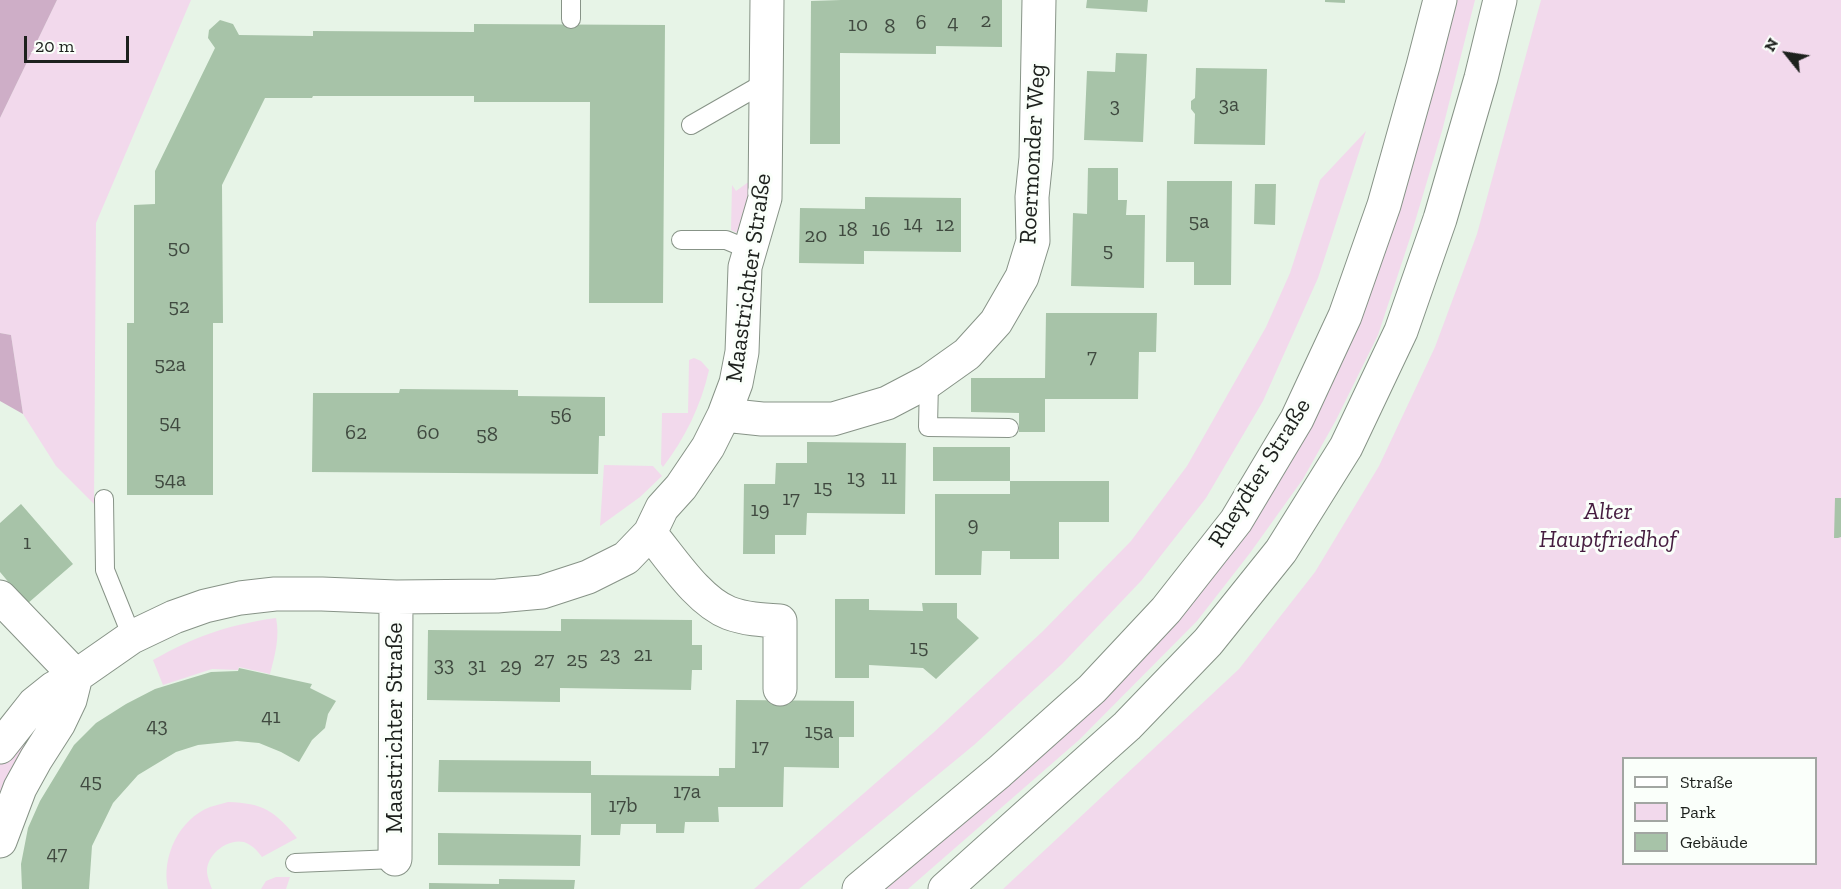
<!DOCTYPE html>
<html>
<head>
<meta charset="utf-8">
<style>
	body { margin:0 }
	#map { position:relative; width:1841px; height:889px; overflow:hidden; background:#e7f4e7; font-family:"Zilla Slab",serif }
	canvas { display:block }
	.legend { position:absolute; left:1622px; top:757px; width:195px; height:108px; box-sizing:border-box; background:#fafffa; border:2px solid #a2a6a2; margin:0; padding:8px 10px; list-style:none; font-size:18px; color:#1d211d }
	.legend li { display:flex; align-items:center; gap:12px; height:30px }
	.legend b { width:30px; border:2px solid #a2a6a2 }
	.north { position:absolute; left:1757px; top:24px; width:60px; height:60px; -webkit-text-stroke:4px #fafffa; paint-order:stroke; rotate:300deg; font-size:16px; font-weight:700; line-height:24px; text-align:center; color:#1d211d }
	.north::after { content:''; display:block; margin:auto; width:21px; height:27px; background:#1d211d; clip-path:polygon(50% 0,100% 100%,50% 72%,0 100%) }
	.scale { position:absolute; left:24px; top:36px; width:105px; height:27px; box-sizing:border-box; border:3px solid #1d211d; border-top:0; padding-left:8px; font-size:18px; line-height:21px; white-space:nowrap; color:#1d211d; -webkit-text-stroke:4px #fafffa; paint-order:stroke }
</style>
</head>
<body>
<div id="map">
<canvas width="1841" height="889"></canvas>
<ul class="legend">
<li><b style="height:8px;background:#fff"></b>Straße</li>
<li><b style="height:16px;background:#f2d9ec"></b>Park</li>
<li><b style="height:16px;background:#a7c3a8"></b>Gebäude</li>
</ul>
<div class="north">N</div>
<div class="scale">20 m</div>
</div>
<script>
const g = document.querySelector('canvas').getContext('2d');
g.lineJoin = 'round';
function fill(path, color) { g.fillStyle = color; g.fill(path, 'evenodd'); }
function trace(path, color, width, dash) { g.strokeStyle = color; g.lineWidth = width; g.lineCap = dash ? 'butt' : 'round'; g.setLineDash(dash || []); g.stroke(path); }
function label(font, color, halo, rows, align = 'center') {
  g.font = font + ' "Zilla Slab",serif'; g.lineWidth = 6; g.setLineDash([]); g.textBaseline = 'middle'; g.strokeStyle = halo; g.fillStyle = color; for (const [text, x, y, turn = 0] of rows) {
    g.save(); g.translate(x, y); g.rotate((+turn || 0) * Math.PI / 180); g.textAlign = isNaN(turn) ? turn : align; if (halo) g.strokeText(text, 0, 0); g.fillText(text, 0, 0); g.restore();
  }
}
fill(new Path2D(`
	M57,0H191L96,223L94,504L56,466L23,414L11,335L0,333V118Z
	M1456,0H1475L1442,131L1411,235L1378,335L1336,420L1303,479L1250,553L1197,621L1079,740L908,889H886L957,826L1238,544L1286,471L1323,403L1358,322Z
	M1541,0H1841V889H1003L1239,669L1315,572L1379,466L1435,347L1477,234ZM1624,758H1816V864H1624Z
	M1366,131L1318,278L1263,401L1206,498L1141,581L1062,664L974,745L799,889H754L933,733L1043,631L1131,541L1187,466L1266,327L1290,273L1320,180Z
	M754,178L739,234L731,230L732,185L736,191Z
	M694,358L701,361L709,370C701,406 685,438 663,467L661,464L662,413H688L689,360Z
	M604,465L653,466L662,476L640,497L600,526Z
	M276,618C280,637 275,655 270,674L239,667L238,670L212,669L163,685L153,660C196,636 227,625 276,618Z
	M48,703L0,808V763L11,745Z
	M228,802C263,803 275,811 297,838L262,857C257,850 252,845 244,842C228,838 207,854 207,871C207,876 210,884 212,889H168C161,857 179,819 210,807C216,805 222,804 228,802Z
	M276,877H290L286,889H261L266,881Z`), '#f2d9ec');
fill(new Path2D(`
	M0,0H57L0,118Z
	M0,333L11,335L23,414L0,401Z`), '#ceaec7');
fill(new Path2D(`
	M841,0H1002V47L936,46V54L840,53V144H810L811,1Z
	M1087,0H1148L1147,12L1086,8Z
	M1325,0H1345V3L1325,2Z
	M220,20L233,24L239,35L313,36V31L474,32V24L665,25L663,303H589L590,102H474V96H313L312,98H265L222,185L223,323H213V495H127V323H134V205L155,204V171L215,48L208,38L209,30Z
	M1116,53L1147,54L1143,142L1084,140L1087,71L1115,72Z
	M1196,68L1267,69L1265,145L1194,144L1195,114L1191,109V101L1195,98Z
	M1088,168H1118V200H1127L1126,215H1145L1144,288L1071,286L1073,213L1087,214Z
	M1167,181H1232L1231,285H1194V262H1166Z
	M1255,184H1276L1275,225L1254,224Z
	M865,197L961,198V252L864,251V264L799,263L800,208L865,209Z
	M1046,313H1157L1156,352H1139L1138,399H1045V432H1019V413L971,412V378H1045Z
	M400,389L518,390V396L605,397V436H599L598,474L312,472L313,393H399Z
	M807,442L906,443L905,514L807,513L806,535H775V554H743L744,484H775L776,463H807Z
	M933,447H1010V481H933Z
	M1010,481H1109V522H1059V559H1010V551H982L981,575H935V494H1010Z
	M1835,498H1841V537L1838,538H1834Z
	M21,504L73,564L27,604L0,572V523Z
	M835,599H869V610L923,611L922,603H957V618L979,638L936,679L923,668L869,665V678H835Z
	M561,619L692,620V645H702V670H692L691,690L560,688V702L427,700L428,630L561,631Z
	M239,668L312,684L310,688L336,701L328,714L325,728L312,740L299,762L281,752L259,743L237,741L198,745L176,752L138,775L113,803L92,846L89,889H22L21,864L28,828L40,801L74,745L96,723L126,704L155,689L211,672L238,671Z
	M736,700L854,701V737H839V768L784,767L783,807H718L719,822H685L684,833H656V824H621L620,835H591V793L438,792L439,760L591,761V775L719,776V768H735Z
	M438,833L581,835L580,866L438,865Z
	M499,879L575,880L574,889H429V883L499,884Z`), '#a7c3a8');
const service = new Path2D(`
	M571,19V0
	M691,125L766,82
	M681,240H726L750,250
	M929,381L928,427L1009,428
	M104,499L105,570L132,637
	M295,863L395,859`);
const minor = new Path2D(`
	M724,415L762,419H833L887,403L929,381L967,354L996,322L1022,277L1033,241L1032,197L1036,158L1039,0
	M650,533C671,558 698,601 729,613C745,619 762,620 780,621V689
	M0,597L76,676
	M0,747L34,704L54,688L76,676L132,637L174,617L205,606L240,598L275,594H322L396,597L497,596L542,592L588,577L626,558L650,533L662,508L681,487L708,447L724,415L736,383L742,352L745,267L765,198L767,0
	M0,841L20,788L36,759L59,723L70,700L76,676
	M395,859L396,597`);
const primary = new Path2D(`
	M859,889L999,772L1092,689L1166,610L1236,521L1297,419L1345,316L1384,205L1423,66L1440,0
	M945,889L1127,726L1208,642L1281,551L1346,447L1401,331L1440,219L1481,78L1500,0`);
trace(service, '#879387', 20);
trace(minor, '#879387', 35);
trace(primary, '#879387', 35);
trace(service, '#fff', 18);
trace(minor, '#fff', 33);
trace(primary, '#fff', 33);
label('21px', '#404a40', null, [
	["2",986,21],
	["6",921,23],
	["4",953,23],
	["10",858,25],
	["8",890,27],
	["3a",1229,105],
	["3",1115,106],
	["5a",1199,222],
	["14",913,224],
	["12",945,225],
	["18",848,230],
	["16",881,230],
	["20",816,236],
	["50",179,248],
	["5",1108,251],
	["52",179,307],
	["7",1092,357],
	["52a",170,365],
	["56",561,416],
	["54",170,423],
	["62",356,433],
	["60",428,433],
	["58",487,435],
	["13",856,478],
	["11",889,478],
	["54a",170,480],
	["15",823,488],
	["17",791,499],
	["19",760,510],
	["9",973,525],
	["1",27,543],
	["15",919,648],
	["23",610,655],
	["21",643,655],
	["27",544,660],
	["25",577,660],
	["33",444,665],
	["31",477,666],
	["29",511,666],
	["41",271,717],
	["43",157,726],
	["15a",819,732],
	["17",760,747],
	["45",91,782],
	["17a",687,792],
	["17b",623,806],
	["47",57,854]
]);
label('24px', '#1d211d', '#fafffa', [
	["Roermonder Weg",1033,154,-87],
	["Maastrichter Straße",749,278,-82],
	["Rheydter Straße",1260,473,-58],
	["Maastrichter Straße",395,728,-90]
]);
label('italic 24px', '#451c3f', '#fafffa', [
	["Alter",1608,512],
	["Hauptfriedhof",1608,540]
]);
</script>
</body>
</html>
